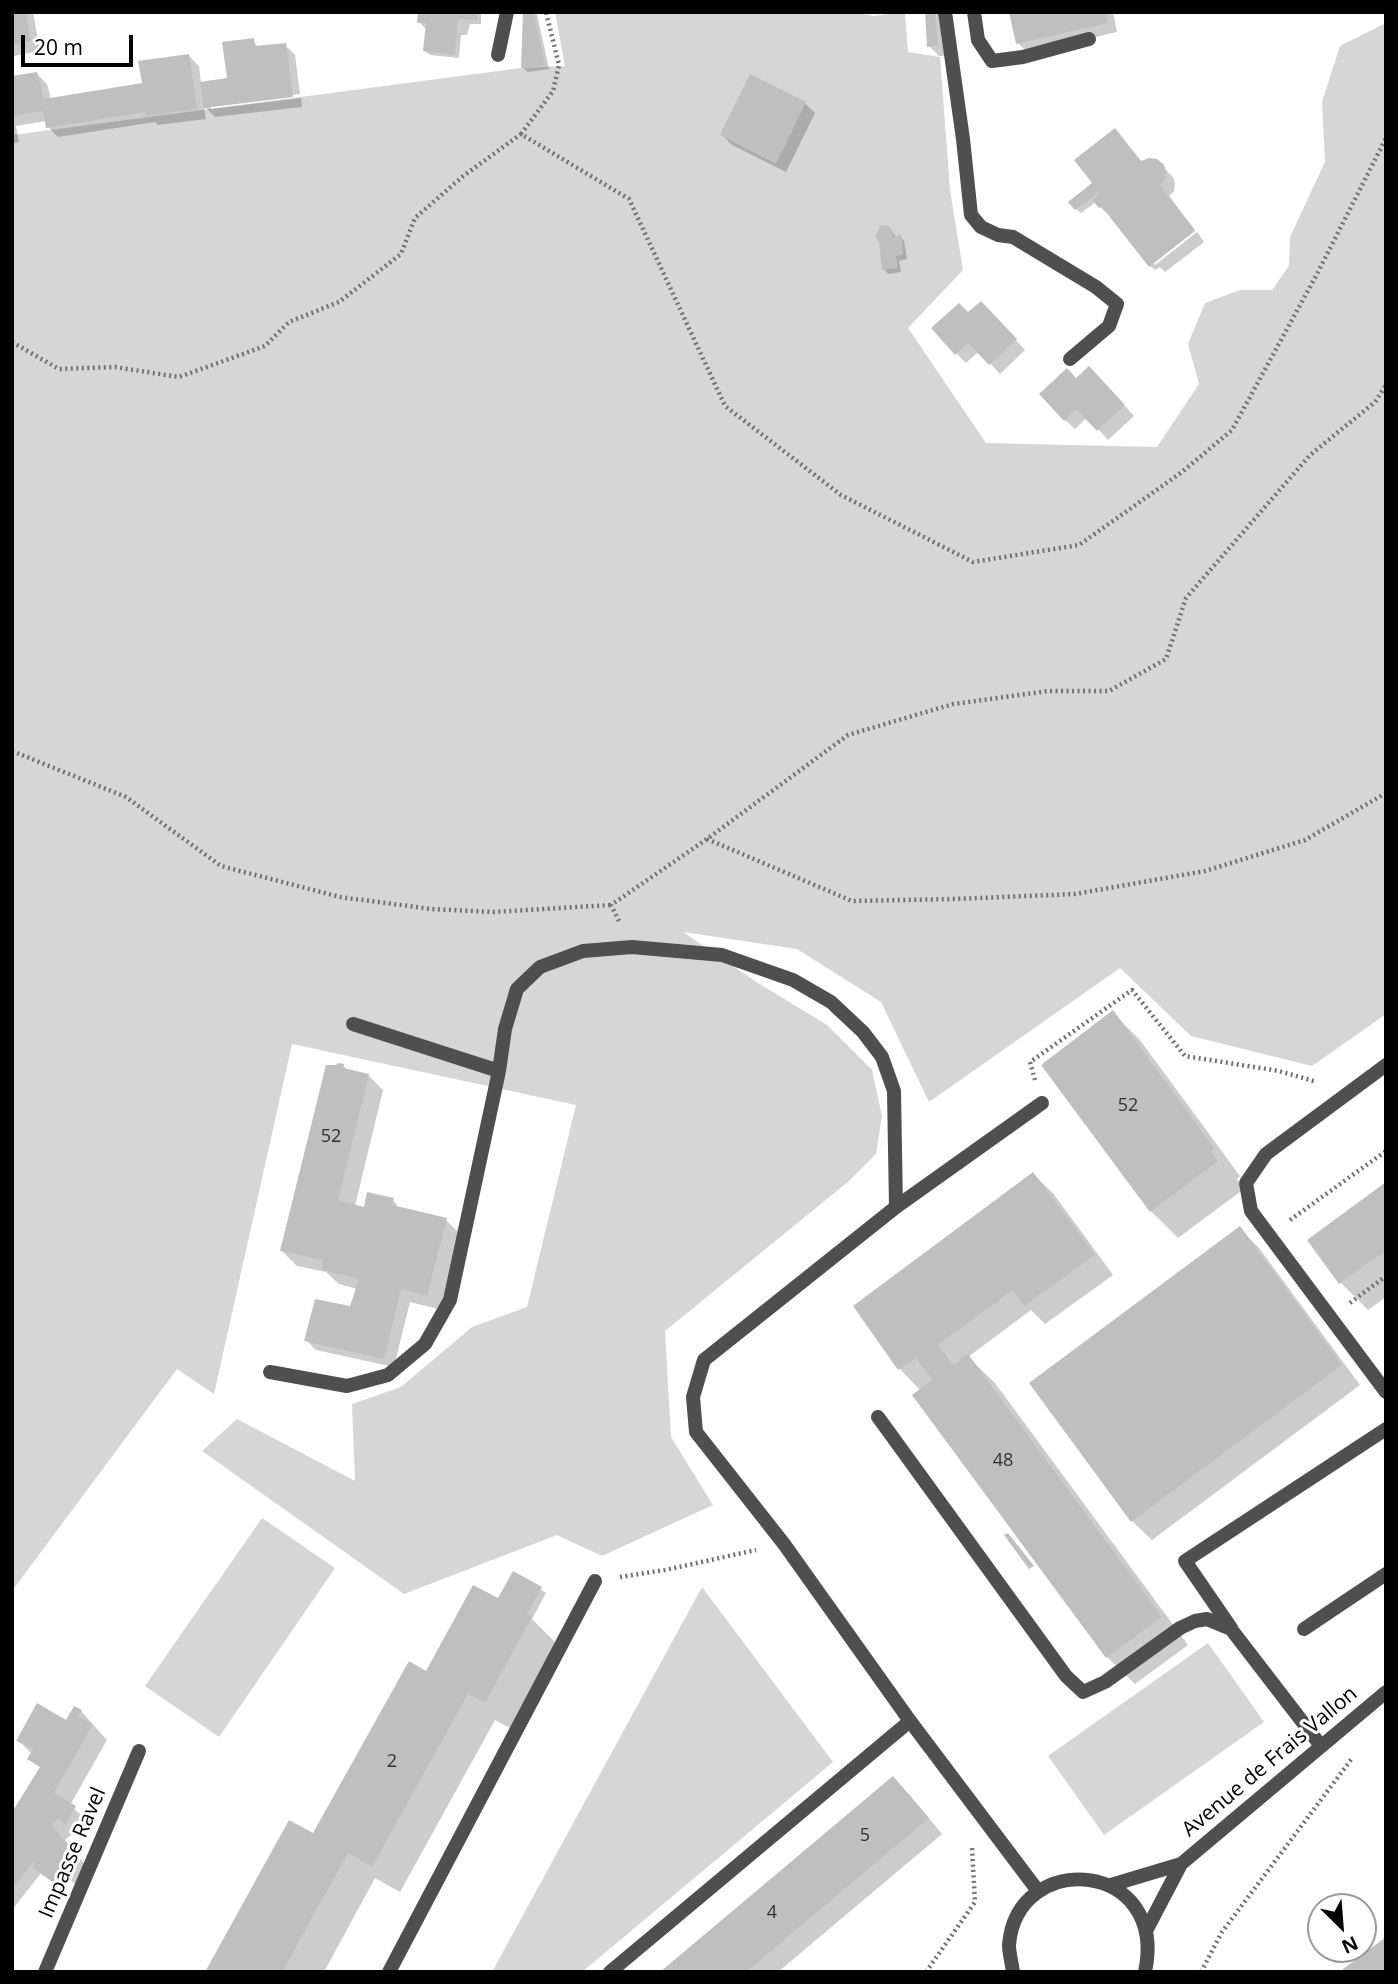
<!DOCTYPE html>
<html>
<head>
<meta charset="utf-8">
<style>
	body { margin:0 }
	#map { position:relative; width:1398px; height:1984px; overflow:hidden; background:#fff; font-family:"Open Sans",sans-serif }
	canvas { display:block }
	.frame { position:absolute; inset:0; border:14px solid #000; pointer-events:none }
	.north { position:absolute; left:1307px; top:1893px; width:70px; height:70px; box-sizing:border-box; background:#fff; border:2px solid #999; border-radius:50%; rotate:155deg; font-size:19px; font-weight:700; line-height:28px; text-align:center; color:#000 }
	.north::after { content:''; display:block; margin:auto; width:24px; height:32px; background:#000; clip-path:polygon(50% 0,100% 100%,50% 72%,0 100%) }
	.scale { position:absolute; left:21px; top:35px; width:112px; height:32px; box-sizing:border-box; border:4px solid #000; border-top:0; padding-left:9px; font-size:21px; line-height:24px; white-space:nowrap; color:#000; -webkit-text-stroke:5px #fff; paint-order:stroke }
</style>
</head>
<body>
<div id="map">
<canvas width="1398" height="1984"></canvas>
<div class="frame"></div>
<div class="north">N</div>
<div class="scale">20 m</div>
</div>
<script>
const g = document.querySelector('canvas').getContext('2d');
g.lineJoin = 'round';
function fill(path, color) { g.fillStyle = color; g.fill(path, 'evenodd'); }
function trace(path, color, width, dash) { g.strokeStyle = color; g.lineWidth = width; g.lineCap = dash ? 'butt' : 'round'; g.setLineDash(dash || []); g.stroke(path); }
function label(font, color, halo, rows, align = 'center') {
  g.font = font + ' "Open Sans",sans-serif'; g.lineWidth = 6; g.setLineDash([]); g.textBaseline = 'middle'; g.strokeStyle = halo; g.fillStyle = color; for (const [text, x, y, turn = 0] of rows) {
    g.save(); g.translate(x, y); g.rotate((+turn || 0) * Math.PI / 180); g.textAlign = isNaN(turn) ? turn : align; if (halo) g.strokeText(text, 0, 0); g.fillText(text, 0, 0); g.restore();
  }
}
fill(new Path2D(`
	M555,12H855L873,16L905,12L908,52L940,57L950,190L963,270L908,328L986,443L1157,447L1199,384L1188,344L1205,303L1240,290H1272L1289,266L1290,237L1325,162L1322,102L1340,46L1386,23V1014L1312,1066L1191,1036L1120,968L929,1102L881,1002L797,949L683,932L758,983L827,1025L872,1070L882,1116L876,1154L849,1181L665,1331L671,1437L713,1505L602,1556L557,1535L404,1594L202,1451L237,1419L355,1481L352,1404L401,1387L472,1327L527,1307L576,1105L292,1044L214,1394L177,1369L12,1591V135L521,68L565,66Z
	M262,1518L335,1568L219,1737L145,1686Z
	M702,1587L833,1762L582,1972H492Z
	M1208,1643L1264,1722L1104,1835L1048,1756Z`), '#d6d6d6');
fill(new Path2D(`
	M12,12H33L40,51L14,56L12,54Z
	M419,12H481V24H470L467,35H461L459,58L430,55L425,51L427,30L419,22Z
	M524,12L537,14L549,69L528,72L523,68Z
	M926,12H943L947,56H939L929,46Z
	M1011,12H1113L1117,32L1028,53L1018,43Z
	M253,40L258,48L285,45L295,55L300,94L211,106V109L301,98L302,107L215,117L204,106L206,119L158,125L155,122L58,137L48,127L47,121L16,126L19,142L12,143V77L37,74L47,84L51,99L144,85L189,56L199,66L201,83L228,80Z
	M805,103L815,113L786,172L732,145L722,135Z
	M1124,140L1142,163L1162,166L1173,177L1175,183L1174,191L1169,196L1195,230L1153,262L1155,265L1197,232L1204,242L1165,272L1160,267L1155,270L1150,266L1108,211L1105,212L1096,202L1081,213L1076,209Z
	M891,230L897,238L900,236L904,241L907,259L899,261L901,272L888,274L884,269Z
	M981,303L1025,350L1000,374L979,351L966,363L957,354L968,315Z
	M1099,378L1134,416L1108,440L1087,417L1075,429L1065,420L1077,380Z
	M1113,1013L1140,1040L1240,1176L1237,1179L1244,1189L1178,1238L1151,1211Z
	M343,1066L348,1070L368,1075L383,1090L355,1206L365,1209L393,1200L397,1205L396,1208L446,1220L461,1235L442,1310L410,1302L394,1367L316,1350L306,1340L351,1308L357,1289L339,1284L326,1272L297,1266L282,1251Z
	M1033,1174L1053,1193L1113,1275L1045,1324L1031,1310L968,1357L995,1383L1188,1645L1135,1684L1107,1657L914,1395L921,1391L900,1369L855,1306Z
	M1386,1184V1297L1368,1310L1341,1283L1309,1240Z
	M1240,1229L1259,1248L1360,1385L1152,1540L1132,1521Z
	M514,1573L546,1593L532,1619L558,1645L512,1729L495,1720L400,1892L375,1878L324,1972H207L314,1836L426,1673L505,1604Z
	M81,1711L107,1740L70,1805L90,1823L81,1838L74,1832L65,1840L91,1872L80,1887L70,1880L64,1890L60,1888L68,1876L41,1873L12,1910V1815L41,1768L29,1759L32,1754L18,1740L67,1722Z
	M908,1793L942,1834L778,1972H663Z`), '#0003');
fill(new Path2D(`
	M12,12H25L31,41L12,45Z
	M418,12H477V20L458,19L455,55L423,51L426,23H417Z
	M523,12H534L545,65L521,68Z
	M925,12H935L938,46L927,47Z
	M1009,12H1106L1108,23L1016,44Z
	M254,38L255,46L286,43L293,97L204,108L200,82L227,78L222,42Z
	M189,54L197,109L146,116L145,112L46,128L43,111L12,116V76L37,72L44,99L142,83L138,61Z
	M750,74L806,102L776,164L720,135Z
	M1115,128L1141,161L1149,158L1157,159L1164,165L1166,172L1164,181L1160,185L1195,231L1149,267L1102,207L1099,208L1092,200L1100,194L1099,192L1075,210L1068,202L1092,183L1074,160Z
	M887,225L892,229L893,238L901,234L903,255L896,256L898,268L882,270L879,242L875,236L880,226Z
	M981,301L1017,339L989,365L968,343L955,355L931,328L959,303L968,312Z
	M1089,366L1125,405L1097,431L1076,409L1064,421L1039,394L1067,368L1076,378Z
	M1113,1010L1214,1148L1211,1151L1218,1161L1150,1212L1041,1065Z
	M338,1063L344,1064L343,1068L369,1074L338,1200L364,1207L367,1192L394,1198L392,1205L447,1218L427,1296L401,1289L384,1359L304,1341L315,1299L350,1306L359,1279L322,1270L323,1260L280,1251L326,1065H336Z
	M1033,1172L1095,1255L1024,1306L1013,1290L938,1345L953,1365L968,1354L1162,1617L1106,1658L912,1395L932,1380L923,1367L916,1358L898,1370L853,1306Z
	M1386,1182V1250L1339,1284L1307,1240Z
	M1240,1226L1342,1365L1131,1522L1029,1383Z
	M1008,1533L1034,1566L1029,1569L1004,1535Z
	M513,1571L542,1587L527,1614L532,1617L485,1703L468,1694L372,1867L348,1853L282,1972H205L289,1820L313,1833L409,1661L426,1671L473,1585L498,1598Z
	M37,1703L66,1720L74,1706L82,1710L78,1716L93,1724L54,1793L76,1806L65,1825L58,1818L51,1824L77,1855L64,1873L67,1875L59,1887L32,1867L39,1855L12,1889V1812L40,1767L27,1759L33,1749L16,1741Z
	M893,1776L929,1818L746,1972H660Z
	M1386,1937V1972H1339Z`), '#bfbfbf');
trace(new Path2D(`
	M521,134L553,91L559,65L546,12
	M12,342L59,369L115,367L179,377L265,346L289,322L339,302L401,254L415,218L462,177L521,134L629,199L725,406L841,495L973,562L1079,545L1182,472L1232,430L1317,274L1386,138
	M12,751L126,797L221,866L340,897L431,909L493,912L611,905
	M707,839L852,901L955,899L1075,894L1205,871L1305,840L1386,793
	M619,921L611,905L707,839L848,735L953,704L1049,691H1109L1166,659L1186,598L1310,455L1375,402L1386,385
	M1035,1080L1030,1062L1132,990L1185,1056L1279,1071L1317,1082
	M1290,1220L1386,1151
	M1350,1303L1386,1276
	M620,1577L665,1570L756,1550
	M926,1972L975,1902L972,1848
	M1201,1972L1222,1932L1353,1757`), '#717171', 4.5, [2, 3.5]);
trace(new Path2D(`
	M945,12L963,139L971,215L981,227L998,235L1013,237L1096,287L1117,304L1109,326L1070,359
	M974,12L978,40L992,61L1023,57L1089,39
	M498,55L507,12
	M353,1024L499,1071
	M1386,1065L1266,1154L1246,1183L1251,1211L1386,1392
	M270,1372L347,1386L388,1375L425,1344L450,1300L499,1071L505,1029L517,989L540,967L583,951L632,947L722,955L793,980L831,1002L863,1032L882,1057L894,1091L896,1207
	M878,1417L1066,1676L1083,1692L1105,1682L1180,1628L1195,1621L1207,1619L1231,1629L1321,1746
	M1231,1628L1185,1561L1386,1429
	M1304,1629L1386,1574
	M389,1972L595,1581
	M610,1972L910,1721`), '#4f4f4f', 14);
trace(new Path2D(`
	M1111,1885L1181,1864
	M1038,1891L910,1721L784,1544L696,1432L693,1397L704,1360L896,1207L1042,1103
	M1147,1929L1181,1864L1386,1692
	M45,1972L139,1751
	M1013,1972C1012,1964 1009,1953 1009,1945C1017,1848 1169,1860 1145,1972`), '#4f4f4f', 14);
label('18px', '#303030', null, [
	["52",1128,1106],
	["52",331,1137],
	["48",1003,1461],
	["2",392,1762],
	["5",865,1836],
	["4",772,1913]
]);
label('21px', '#000', '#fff', [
	["Avenue de Frais Vallon",1270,1762,-40],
	["Impasse Ravel",73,1853,-67]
]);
</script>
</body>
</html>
